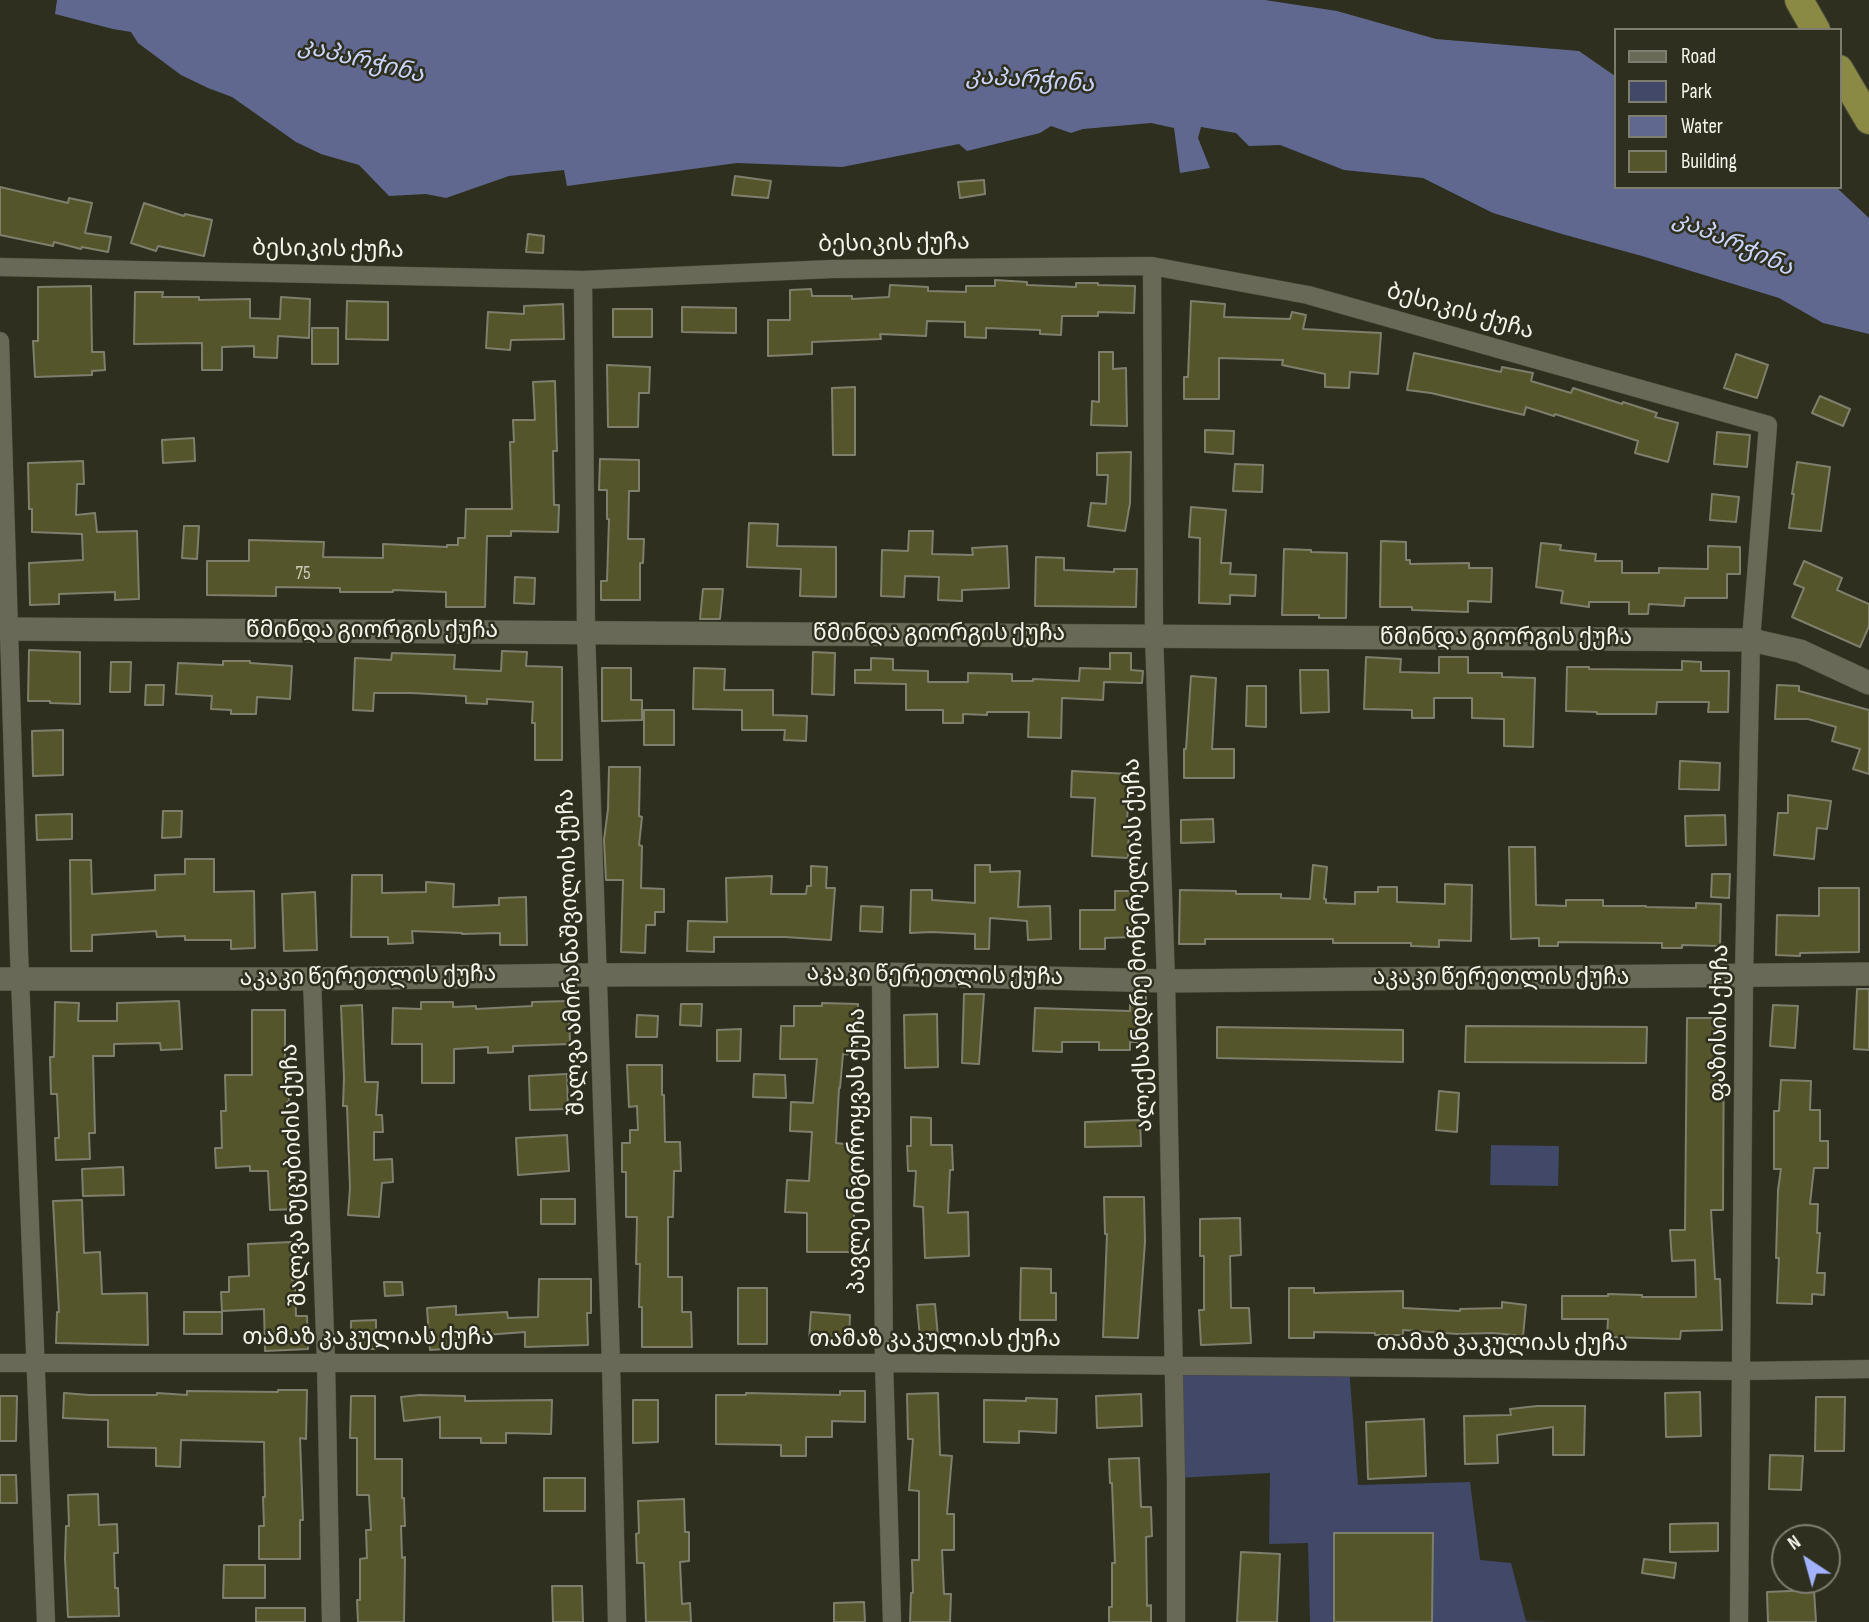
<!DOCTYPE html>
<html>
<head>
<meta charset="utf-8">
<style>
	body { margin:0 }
	#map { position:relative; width:1869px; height:1622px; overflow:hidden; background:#2e2f1e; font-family:"Sofia Sans Condensed",sans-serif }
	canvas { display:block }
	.legend { position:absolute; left:1614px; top:28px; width:228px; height:161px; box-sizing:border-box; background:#2e2f1e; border:2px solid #7d7e70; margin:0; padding:9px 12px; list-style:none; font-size:21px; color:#f4f4ea }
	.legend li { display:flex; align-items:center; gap:14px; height:35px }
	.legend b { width:35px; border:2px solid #7d7e70 }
	.north { position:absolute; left:1771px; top:1524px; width:70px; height:70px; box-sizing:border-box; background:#2e2f1e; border:2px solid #7d7e70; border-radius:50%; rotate:324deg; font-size:19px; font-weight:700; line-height:28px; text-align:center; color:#f4f4ea }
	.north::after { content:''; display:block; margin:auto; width:24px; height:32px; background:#a3b2fd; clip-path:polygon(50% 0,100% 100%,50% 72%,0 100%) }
</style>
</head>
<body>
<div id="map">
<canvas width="1869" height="1622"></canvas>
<ul class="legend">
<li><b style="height:9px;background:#686957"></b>Road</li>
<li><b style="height:19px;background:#414868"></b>Park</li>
<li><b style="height:19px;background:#60688f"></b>Water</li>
<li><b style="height:19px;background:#54552a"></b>Building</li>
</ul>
<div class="north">N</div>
</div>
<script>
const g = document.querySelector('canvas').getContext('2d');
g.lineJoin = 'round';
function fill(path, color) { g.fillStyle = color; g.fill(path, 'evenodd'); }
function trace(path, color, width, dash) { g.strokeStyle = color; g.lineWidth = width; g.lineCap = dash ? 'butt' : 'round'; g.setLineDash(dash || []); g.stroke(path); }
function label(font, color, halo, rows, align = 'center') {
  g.font = font + ' "Sofia Sans Condensed","Noto Sans Georgian",sans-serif'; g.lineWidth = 5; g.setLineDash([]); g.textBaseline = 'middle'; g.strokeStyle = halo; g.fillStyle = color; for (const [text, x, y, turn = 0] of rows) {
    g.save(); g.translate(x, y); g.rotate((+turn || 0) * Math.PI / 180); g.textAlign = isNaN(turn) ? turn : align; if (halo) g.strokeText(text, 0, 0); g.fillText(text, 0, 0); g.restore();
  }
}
fill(new Path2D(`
	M1491,1145L1559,1146L1558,1186L1490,1185Z
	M1173,1366L1349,1367L1358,1485L1470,1482L1480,1560L1511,1563L1526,1621L1552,1622H1310L1308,1543L1269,1544L1270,1473L1176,1478Z`), '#414868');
fill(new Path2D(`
	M57,0H1265L1337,11L1436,39L1579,51L1615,76V187H1836L1869,218V334L1823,323L1779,298L1642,256L1562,234L1493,213L1423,178L1344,170L1280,145L1249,146L1236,133L1201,127L1198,138L1210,168L1180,173L1174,128L1151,123L1083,129L1071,133L1051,126L1040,133L967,151L959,144L842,167L737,163L567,186L564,170L509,176L446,198L426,194L389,196L359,165L321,154L296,142L232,97L208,88L181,75L138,43L131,32L113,29L55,14Z`), '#60688f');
const building = new Path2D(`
	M735,176L771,181L768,198L732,195Z
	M984,180L985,194L960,198L958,182Z
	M0,187L68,203L69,198L92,203L85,233L111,237L108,252L82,247L81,249L54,242L53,246L0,235Z
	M144,203L184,216L185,214L212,220L204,256L158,246L156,251L131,243Z
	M528,234L544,236L543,253L526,252Z
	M995,280L1027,282V285L1076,287V283H1098V285L1135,286L1134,313L1098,312V316H1062L1061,335L1040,334V330L986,328V338L965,337V322L927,321L926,336L880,334L881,339L812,342V354L768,356V320H790V290L811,289L812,296H852V299L889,297L890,285L928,287V291L966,292V286H995Z
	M91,286L92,352H104L105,370L92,371V375L35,377L33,341H38V287Z
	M135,292H163L162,297H199V300L250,299V318L280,319L281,297L310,299L309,338L278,336L277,358L254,357V346L222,347V370H202V343L134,344Z
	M347,301L388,302V340L346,339Z
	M1191,301L1225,304L1224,317L1290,319L1292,312L1306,315L1303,329L1381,333L1378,374L1350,372L1349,388L1325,387V374L1282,365L1283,360L1219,358V399H1184V377H1188Z
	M563,304L564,339L511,340L510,350L486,348L488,312L524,314V306Z
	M682,307L736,308V333L682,332Z
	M613,309H652V337H613Z
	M312,328H338V364H312Z
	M1099,352H1113V369L1126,368L1127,426L1091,425L1092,401L1099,402Z
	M1414,353L1501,372L1502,367L1533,373L1531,381L1571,393L1573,388L1622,404L1623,402L1657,413L1655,417L1678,423L1668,462L1635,453L1638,441L1555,414L1554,416L1526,407L1524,415L1431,393L1407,390Z
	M1736,354L1768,365L1757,398L1724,388Z
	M607,365L650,367L649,393H639L638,427H608Z
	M555,381L557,451H553L554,505H559L558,532L511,531V536H487L485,607H446V592L393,590V592H340V588L276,587V596L207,595V561H249V540L324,542L323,557L383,558V544L447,547V545H458V538H465L466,509H512L510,442H514L513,420H535L533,382Z
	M855,387V455H833L832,388Z
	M1820,396L1850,409L1843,426L1812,413Z
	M1205,430L1234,431L1233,454L1205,452Z
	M1717,432L1750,435L1747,467L1714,464Z
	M194,438L195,461L163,463L162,440Z
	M1131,452L1130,503L1125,531L1088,526L1091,503L1106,504L1108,475H1097V453Z
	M600,459L639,460V491H629L628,539H644L643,563H640V600H601V581H607L609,519H607V490H599Z
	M83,461L84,484H77L76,515L95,513L97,532L137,531L139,599L115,600V592L59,594V604L30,605L29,563L83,560L82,534L32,532V509H29L28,463Z
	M1797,462L1830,467L1821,531L1789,528L1794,494H1792Z
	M1235,464L1263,465L1262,492L1233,491Z
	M1712,494L1739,497L1736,522L1710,520Z
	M1191,507L1226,510L1221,563H1231L1230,574L1256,575L1255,596L1230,595V604L1199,603L1200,538L1189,537Z
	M749,523L778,524L777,546L836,547V597L800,596L801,569L747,567Z
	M184,526H199L197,559L182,558Z
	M909,531H933L932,554L973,555L972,548L1007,546L1009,588L962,590V601L938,600L939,577L905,576L904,597L881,596L882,550L908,551Z
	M1381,541L1406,542V560H1410V564L1469,563V568H1492L1491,602L1468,601V612L1412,610V607H1380Z
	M1541,543L1561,545L1560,550L1596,554L1595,561H1622V573H1659V568L1708,569V546L1740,547V574H1727V598H1685L1684,606L1649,604L1648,614H1629V602H1589V607L1561,603L1563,591L1536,587Z
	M1284,549L1311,550V552L1347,553L1346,618H1319V615H1282Z
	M1036,557L1064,558V570L1114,572V569H1137L1136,607L1035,606Z
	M1804,561L1842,578L1837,590L1869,604V626L1860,647L1792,617L1804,588L1794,584Z
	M515,577L535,578L534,604L514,603Z
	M703,589H723L720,619H700Z
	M29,650L80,652V704L50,703V701H28Z
	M502,651L527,652L526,666L562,667V760H535V723H532L533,702L487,699V704L466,703V696L412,693H374L373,711L353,710L355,658L391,660L392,653L455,655L454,669L501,671Z
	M813,652L835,653L834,695L812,694Z
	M1110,653H1131V670L1143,671L1142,683L1104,682L1103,700L1062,698L1061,738L1028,737L1029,712H987V715L963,714V723H943V710H906V684L855,683V670H871V658L893,659V670L928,671V682H968V673L1012,674V681H1033V679L1079,681L1080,668L1110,669Z
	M1366,657L1401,659L1400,672L1439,673V657H1468V673H1502V677L1535,678L1533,747L1504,746V719L1472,718V698H1434V718H1412V710L1364,709Z
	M223,661H250V663L292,666L290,699L257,697L256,714H231V710L211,709L212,696L176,694L178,663L223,665Z
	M1682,661L1701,662V671H1729L1728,712H1708L1709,702H1657L1656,714H1597V712L1566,711L1567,667H1589V669L1682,670Z
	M111,662H131L130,692H110Z
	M602,668H631V700H642V720L602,721Z
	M694,668L725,669L724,690H773V715L807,716L806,741L784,740L785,730H742V710L693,709Z
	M1300,670H1328L1329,712L1301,713Z
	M1191,676L1216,678L1212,749H1234V778H1184V749H1186Z
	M146,685H164L163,705H145Z
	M1777,685L1799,686V691L1869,710V774L1853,769L1860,749L1832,741L1836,727L1808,719H1775Z
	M1247,686H1266V727L1246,726Z
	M644,710H674V745H644Z
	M63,730V775L33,776L32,731Z
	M1680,761L1720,763L1719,790L1679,789Z
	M609,767H640L639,816L642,817L639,845L642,846L641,888L664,889V912H655V925H646L645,953L621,952L623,880H606L604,840L608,809Z
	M1072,771L1129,774L1127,825H1129L1128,858L1092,856L1095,798L1071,797Z
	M1788,795L1831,801L1827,829L1817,828L1814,859L1774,855L1778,813H1788Z
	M163,811H182L181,837L162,838Z
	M72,814V839L37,840L36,815Z
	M1725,815L1726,845L1686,846L1685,816Z
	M1213,819L1214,842L1181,843V820Z
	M1509,847H1535L1536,905L1566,906V900H1603V906H1646V907L1696,908V903L1721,904L1720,946L1682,945V948H1662V943L1558,942V946H1539V938L1511,939Z
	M185,859H214V892L254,891L255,948L231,949V940H185V936L157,937L156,931L92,935V951H71L70,860H91L92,894L155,890V875L185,874Z
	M975,865H990V872L1020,871L1018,907L1050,906L1051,939L1028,940L1027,921L990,918L989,949H975V934L931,932L910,933L911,890H932V900L975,903Z
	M1313,865L1327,867L1324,899H1326V903L1355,904V892H1378V887H1397V902L1445,904V884L1472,885L1471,941L1439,940V947L1411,946V943H1333V939H1205V944H1179L1180,890L1236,891V894H1281V898L1310,899Z
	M811,866L827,867L826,888H835L831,940L785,937H714V952L687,951L688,921L727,922L726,878L772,876L771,894H806L807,886H811Z
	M1712,874H1730L1729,898L1711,897Z
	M352,875H382V893L426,892V882L454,884L453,907L499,905V898L526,897L527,945H500V933L462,934V933L412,931L413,943L388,944V937H351Z
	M1819,888H1859V952L1800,953V956L1776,955L1777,915L1819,916Z
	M1115,891H1135V937L1105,938V949H1080V910H1115Z
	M315,892L317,950L284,951L282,894Z
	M861,906L883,907L882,932L860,931Z
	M1857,989H1869V1050L1854,1049Z
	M964,994H984L979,1064L962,1063Z
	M1130,997H1146V1042H1130V1050H1099V1042H1062V1052L1033,1051L1035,1008L1130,1011Z
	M179,1001L182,1049L161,1050L160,1043L114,1044V1056H93L95,1133H89L90,1159L56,1160L55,1138H59L57,1094H51L50,1057H54L55,1002L79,1003L78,1021H117V1003Z
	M569,1001L570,1044L513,1046V1052L488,1053V1047L454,1049V1083H422V1044H392L393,1008L421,1009V1002H453V1007L476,1006V1009L532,1006V1002Z
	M822,1003L858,1004L857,1055L843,1054L840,1088H839L836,1143L854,1145L851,1183H855L853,1252H807V1213L785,1212L787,1180L809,1181L812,1132L790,1131L791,1102L813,1103L817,1059H780L781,1026H794V1006H822Z
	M681,1004H702L701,1026L680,1025Z
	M362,1005L365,1082H378L376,1115H382L383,1132H374V1160L392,1159L393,1182L382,1183L379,1217L348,1215L350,1188L347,1106H343L344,1078L341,1006Z
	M1773,1005L1798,1006L1795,1048L1770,1046Z
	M252,1010H285V1074H288L289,1102H287L291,1190H298V1209L270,1210L268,1171H250V1166L216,1168L215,1148H222L221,1111H226L225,1075H252Z
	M937,1014L938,1067L905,1068L904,1015Z
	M637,1015L658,1016L657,1037H636Z
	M1687,1018H1724L1723,1210H1711L1715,1279H1720L1722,1330L1681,1331L1680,1339L1607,1337L1608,1319H1562V1296H1608V1294L1642,1295V1297H1696L1695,1260L1672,1261L1670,1230H1685Z
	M1466,1026L1647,1027L1646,1063L1465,1062Z
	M1217,1027L1403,1030V1062L1217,1058Z
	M741,1029L740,1061H717V1030Z
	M627,1065H662V1095H664L665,1142H680L681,1171H674L673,1217H668V1277H682V1312H691L692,1347H642V1307H639L640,1264H636L637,1217H626V1172H622V1143H630V1130H638L637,1106L629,1107Z
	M567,1074L568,1109L530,1110L529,1076Z
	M754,1074L785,1075L786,1098L753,1097Z
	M1781,1080L1811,1081L1810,1110H1820V1141H1828V1168H1814L1810,1204H1818L1817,1233H1820L1817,1273H1825L1824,1295L1812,1294V1304L1777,1303L1779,1258H1776L1778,1190L1781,1169H1774V1111H1779Z
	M1439,1091L1459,1093L1457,1132L1436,1130Z
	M911,1117L931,1118V1145H952L953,1170H950L948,1213L968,1212L969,1256L925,1258L923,1207L914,1206L916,1171H908L907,1146H911Z
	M1140,1120L1141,1146L1085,1147V1122Z
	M567,1135L569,1171L518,1175L516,1138Z
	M123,1167L124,1195L83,1196L82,1169Z
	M1104,1197H1144L1145,1242L1138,1338L1103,1337L1107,1234H1105Z
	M541,1199H575V1224H541Z
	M82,1200L84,1253L100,1252L102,1294L147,1293L148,1345L56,1343L57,1312H59L53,1201Z
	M1240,1218L1241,1255L1230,1256L1231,1308H1249L1251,1343L1201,1345L1199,1310H1204V1256H1200V1219Z
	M291,1242L292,1280H295L296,1316H307L308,1349L265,1351L264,1309L222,1311L221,1292H229V1277L249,1276L248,1244Z
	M1021,1268L1051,1269V1293H1056V1320H1020Z
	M539,1279H591V1313H587L588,1345L525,1347V1332L458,1337L459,1348L430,1350L427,1308L456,1306V1315L507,1312L508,1318L538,1317Z
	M384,1282H402L403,1295L385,1296Z
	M738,1288H767V1344H738Z
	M1289,1288H1314V1293L1403,1291V1308L1460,1311V1309L1502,1308V1302L1526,1305L1523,1336L1493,1333L1458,1334L1403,1330V1335H1375V1333L1314,1332V1338H1289Z
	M935,1304L938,1336L920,1338L917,1305Z
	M184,1312H222V1334H184Z
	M811,1312L850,1315L849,1342L809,1340Z
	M376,1320V1349H351V1321Z
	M278,1390H307L306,1439L300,1438L303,1520H300V1559H259V1526H264L263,1497H265L264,1442L181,1440L180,1467L156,1466V1448L108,1447V1420L63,1418L64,1393L89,1395H157V1393L187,1395V1391L278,1392Z
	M840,1391H865V1422L832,1421V1437H806V1456H781V1445L716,1444V1395H746V1393L840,1395Z
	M1700,1392L1701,1436L1666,1437L1665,1393Z
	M938,1393L940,1455L952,1456L947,1514H954V1550H942L944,1594H951L950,1622H910L911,1593H913L912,1560H919V1491L909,1490L913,1439H908L907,1394Z
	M1141,1394L1142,1426L1097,1428L1096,1396Z
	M419,1395L465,1396V1401L552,1400L551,1434L506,1433V1443H481V1438H440V1417L404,1421L401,1397Z
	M0,1396H17L16,1441H0Z
	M351,1396H375V1459H402V1498H404L405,1526H401L402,1558L405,1557L404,1622H358L357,1600H360V1559L367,1558L366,1530H371L369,1495H357V1438H350Z
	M1816,1397H1845L1844,1451H1815Z
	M1026,1398L1057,1399L1056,1433L1019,1431V1443L984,1442V1400L1026,1401Z
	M633,1400H658V1442L633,1443Z
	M1537,1406H1585L1584,1455H1553V1427L1497,1435L1498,1463L1465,1464L1464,1416L1511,1415L1510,1409Z
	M1424,1419L1426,1476L1368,1479L1366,1422Z
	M1770,1455L1803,1456L1801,1490L1769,1489Z
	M1139,1458L1141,1507H1151L1152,1536L1146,1537L1147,1606L1151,1605V1622H1109V1607H1112V1563H1115L1112,1483H1110L1109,1459Z
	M0,1475H16L17,1503H0Z
	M544,1478H585V1511H544Z
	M98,1494L99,1525L117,1524L118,1553H114L115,1588H118L119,1616L68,1617L65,1558L66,1526H69L68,1495Z
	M684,1499L685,1532H689V1561L680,1562L682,1604L690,1603L691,1622H646L644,1563H637L636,1534L639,1533L638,1501Z
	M1718,1523V1551L1670,1552V1524Z
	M1334,1533H1433L1432,1622H1334Z
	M1241,1552L1280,1554L1277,1622H1237Z
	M1644,1559L1676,1563L1674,1578L1642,1573Z
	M224,1565H265V1598H223Z
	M552,1586H582L583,1622H553Z
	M1814,1590L1816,1622H1768L1767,1592Z
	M864,1602L865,1622H834V1603Z
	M256,1608H305V1622H256Z`);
fill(building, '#54552a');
trace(building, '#7e7f6c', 2);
const minor = new Path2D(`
	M1152,266L1154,635L1166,981L1176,1478V1622
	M0,267L583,280L832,269L1152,266L1308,295L1768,425L1751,640L1744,976L1739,1622
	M583,280L586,632L611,1364L617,1622
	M0,341L19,953L46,1622
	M881,974L884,1363L892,1622
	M312,979L326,1362L331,1622
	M0,1363H884L1741,1371L1869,1369`);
const secondary = new Path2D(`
	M0,629L1751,640L1800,651L1869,683
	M0,979H312L580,975L881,974L1166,981L1869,974`);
const trunk = new Path2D(`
	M1799,0L1816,30
	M1839,69L1869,120`);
trace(minor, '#4b4c3d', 19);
trace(secondary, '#4b4c3d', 24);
trace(trunk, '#4b4c3d', 30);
trace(minor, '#686957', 18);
trace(secondary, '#686957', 23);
trace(trunk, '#8a8a44', 28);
label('19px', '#ccccba', null, [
	["75",303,574]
]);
label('23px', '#f4f4ea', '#2e2f1e', [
	["ბესიკის ქუჩა",894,244,-1],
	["ბესიკის ქუჩა",328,250,1],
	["ბესიკის ქუჩა",1460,312,16],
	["წმინდა გიორგის ქუჩა",372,631],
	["წმინდა გიორგის ქუჩა",939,634],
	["წმინდა გიორგის ქუჩა",1506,638],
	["ალექსანდრე მოწერელიას ქუჩა",1139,945,-92],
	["შალვა ამირანაშვილის ქუჩა",572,952,-92],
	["აკაკი წერეთლის ქუჩა",935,976,1],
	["აკაკი წერეთლის ქუჩა",368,977,-1],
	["აკაკი წერეთლის ქუჩა",1501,978],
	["ფაზისის ქუჩა",1720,1023,-89],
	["პავლე ინგოროყვას ქუჩა",858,1151,-90],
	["შალვა ნუცუბიძის ქუჩა",295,1175,-92],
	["თამაზ კაკულიას ქუჩა",368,1338],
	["თამაზ კაკულიას ქუჩა",935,1340],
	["თამაზ კაკულიას ქუჩა",1502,1344]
]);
label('italic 24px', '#cad4fb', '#2e2f1e', [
	["კაპარჭინა",361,61,14],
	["კაპარჭინა",1030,81,4],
	["კაპარჭინა",1733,244,24]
]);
</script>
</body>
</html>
